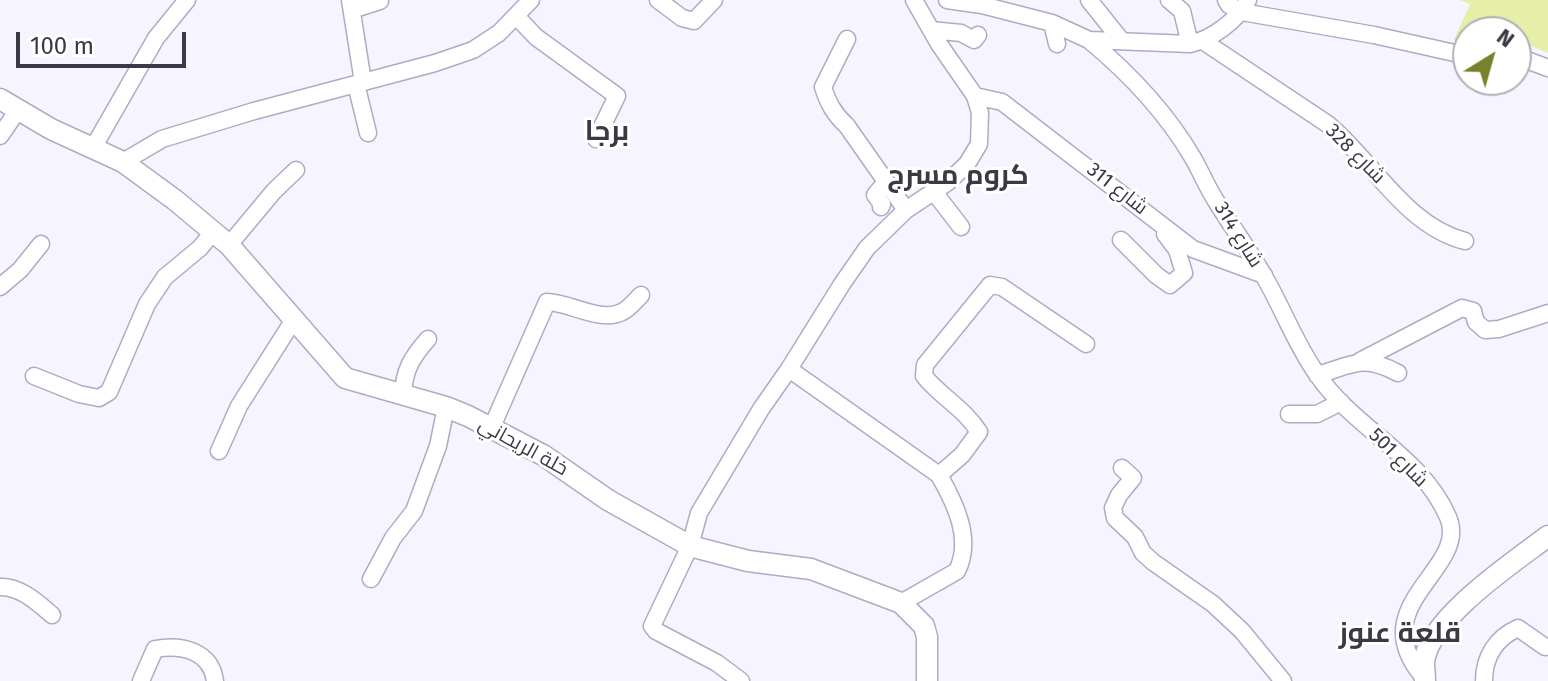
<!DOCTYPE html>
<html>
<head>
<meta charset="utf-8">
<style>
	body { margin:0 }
	#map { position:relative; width:1548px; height:681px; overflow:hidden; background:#f5f4ff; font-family:"Fira Sans",sans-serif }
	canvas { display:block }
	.north { position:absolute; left:1452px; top:16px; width:80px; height:80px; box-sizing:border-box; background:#fff; border:2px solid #b1b0b4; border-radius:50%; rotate:37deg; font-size:22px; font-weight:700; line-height:32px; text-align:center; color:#3b3a44 }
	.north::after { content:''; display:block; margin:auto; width:28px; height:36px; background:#7a812c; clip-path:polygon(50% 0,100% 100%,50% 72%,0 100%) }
	.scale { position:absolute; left:16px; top:32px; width:170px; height:36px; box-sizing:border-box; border:4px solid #3b3a44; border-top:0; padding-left:10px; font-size:24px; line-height:28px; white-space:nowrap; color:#3b3a44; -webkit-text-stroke:6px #fff; paint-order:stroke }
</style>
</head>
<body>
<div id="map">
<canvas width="1548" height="681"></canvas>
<div class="north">N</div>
<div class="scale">100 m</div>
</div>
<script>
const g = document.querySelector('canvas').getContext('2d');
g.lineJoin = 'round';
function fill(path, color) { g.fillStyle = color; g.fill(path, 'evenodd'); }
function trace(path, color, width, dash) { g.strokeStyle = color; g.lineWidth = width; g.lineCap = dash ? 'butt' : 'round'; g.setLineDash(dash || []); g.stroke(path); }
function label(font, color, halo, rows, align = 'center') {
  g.font = font + ' "Fira Sans",Cairo,sans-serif'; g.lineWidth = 6; g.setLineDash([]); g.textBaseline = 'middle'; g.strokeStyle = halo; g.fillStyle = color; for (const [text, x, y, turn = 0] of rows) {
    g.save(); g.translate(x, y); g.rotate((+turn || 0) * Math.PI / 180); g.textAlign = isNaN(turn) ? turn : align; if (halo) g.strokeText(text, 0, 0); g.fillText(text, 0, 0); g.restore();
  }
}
fill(new Path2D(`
	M1459,0H1548V53L1529,45L1516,44V32H1468V41L1454,40L1470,4Z`), '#e7eea9');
const minor = new Path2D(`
	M350,0L363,82
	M658,0L682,18L694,21L714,0
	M947,0L982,5L1052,23L1089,40L1190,44C1212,39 1238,20 1248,0
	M1089,0L1121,40
	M1169,0L1182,11L1190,44
	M1226,0L1229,5L1242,12L1374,35L1468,56
	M352,10L380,1
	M516,16L536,37L617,96L596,139
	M1052,23L1057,44
	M931,30L961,33L974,40L978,35
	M847,39L823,87C828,103 834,114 847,126L906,210
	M1089,40C1130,74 1166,112 1193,158C1201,172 1207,187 1216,201C1232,227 1250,251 1265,278C1283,309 1296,345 1317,374C1353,428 1421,455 1448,517C1471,570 1358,605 1426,680
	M1203,41L1329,125C1373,162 1406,226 1465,241
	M1516,56L1548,68
	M356,84L368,133
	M975,96L1002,102L1193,249L1264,275
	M0,136L18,110
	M93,148L156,38L187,0
	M123,162L162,139L254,111L435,63L473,50L499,33L531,0
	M934,192L961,227
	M881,207L882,204L875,195L886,182
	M1121,240L1156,275L1170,285L1184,273L1177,250L1165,234
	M229,245L274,191L296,170
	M0,287L20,270L41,244
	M1360,361L1462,308L1473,311L1476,322L1485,330L1499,329L1548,313
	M789,369L939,475C955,503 973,539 957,571L901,603
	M1317,375C1353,365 1362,354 1398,373
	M34,376L79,394L99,398L109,392L147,304L165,277L200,248L213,232
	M403,394C404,370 412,357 428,339
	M1289,414H1317L1341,402
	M491,429L547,302C569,302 600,323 622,312C629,309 636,300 641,295
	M219,451L239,406L293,321
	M1122,468L1133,478L1119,495L1113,508L1115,518L1135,537L1143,553L1153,562L1213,604L1242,631L1283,681
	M939,475L962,455L979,432C965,409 941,397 924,376L925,365L990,285L1002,287L1086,344
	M371,579L393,538L414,511L438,446L446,407
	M0,587C20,586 38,603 52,615
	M141,681L155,649C182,644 211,651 215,681
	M741,681L717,663L656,631L652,626L690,546L699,513L761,409L789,369L842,284L867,248L906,210L948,182L967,164L979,144L980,113L975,96L939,44L914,0
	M1484,681C1484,657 1496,638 1518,628L1545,647`);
const major = new Path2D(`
	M0,99L51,129L123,162L175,200L229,245L345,378L446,407L468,416L543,455L608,500L690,546L748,561L811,569L901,603L924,626L927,637V681
	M1425,681C1425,675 1424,668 1424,662C1429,618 1514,562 1548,536`);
trace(minor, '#afabc5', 19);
trace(major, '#afabc5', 23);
trace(minor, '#fff', 16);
trace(major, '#fff', 20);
label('20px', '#3b3a44', '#fff', [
	["شارع 328",1355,154,45],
	["شارع 311",1117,189,38],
	["شارع 314",1238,235,58],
	["خلة الريحاني",523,447,29],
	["شارع 501",1398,458,45]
]);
label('bold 28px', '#3b3a44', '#fff', [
	["برجا",607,132],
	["كروم مسرج",958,176],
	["قلعة عنوز",1400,634]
]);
</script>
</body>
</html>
